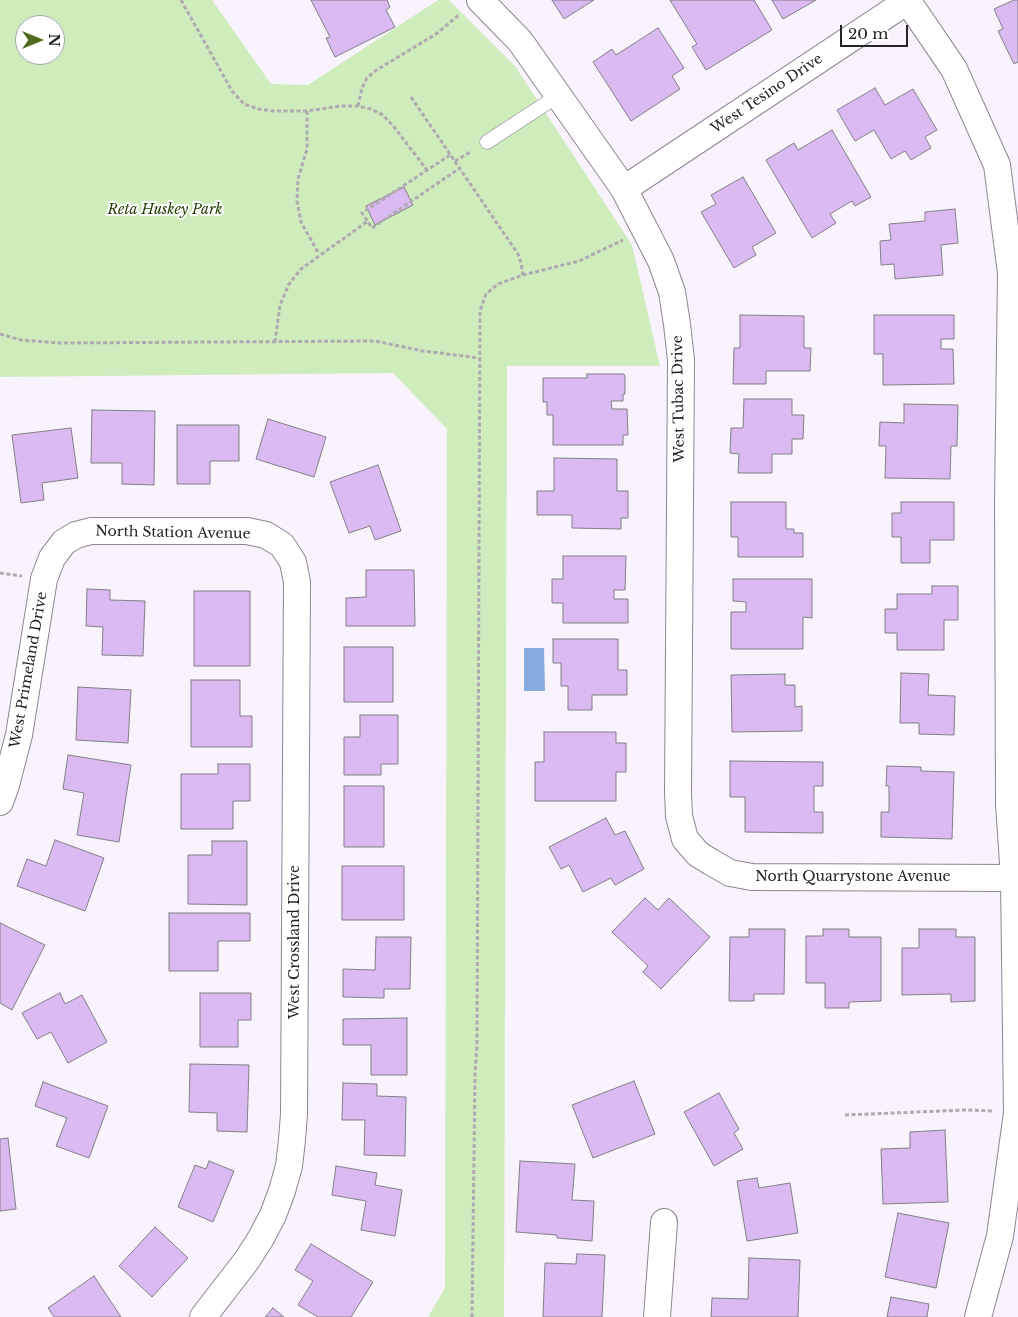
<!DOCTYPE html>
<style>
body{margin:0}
#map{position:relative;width:1018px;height:1317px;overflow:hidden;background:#f8f3fc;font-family:"Libre Baskerville",serif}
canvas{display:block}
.north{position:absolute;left:15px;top:15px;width:50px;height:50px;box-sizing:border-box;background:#fff;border:1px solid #a8a7a8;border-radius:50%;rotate:90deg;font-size:14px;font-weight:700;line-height:20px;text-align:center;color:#252326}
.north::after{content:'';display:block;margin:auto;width:18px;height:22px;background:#516c1e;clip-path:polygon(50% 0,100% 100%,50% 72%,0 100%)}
.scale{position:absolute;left:840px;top:25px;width:68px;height:22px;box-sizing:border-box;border:2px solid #252326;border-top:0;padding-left:6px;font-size:15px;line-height:18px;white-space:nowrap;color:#252326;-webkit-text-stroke:4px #fff;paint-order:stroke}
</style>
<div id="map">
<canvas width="1018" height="1317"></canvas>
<div class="north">N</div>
<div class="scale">20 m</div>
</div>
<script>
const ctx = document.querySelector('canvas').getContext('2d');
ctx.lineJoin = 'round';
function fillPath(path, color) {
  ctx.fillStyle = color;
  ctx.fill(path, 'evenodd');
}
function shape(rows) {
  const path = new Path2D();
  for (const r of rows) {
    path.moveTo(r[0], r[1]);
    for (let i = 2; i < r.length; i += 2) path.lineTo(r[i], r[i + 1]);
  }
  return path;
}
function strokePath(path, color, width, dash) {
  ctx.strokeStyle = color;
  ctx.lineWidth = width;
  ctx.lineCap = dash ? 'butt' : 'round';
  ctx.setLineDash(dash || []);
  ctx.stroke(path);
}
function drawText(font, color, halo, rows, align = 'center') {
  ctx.font = font + ' "Libre Baskerville",serif';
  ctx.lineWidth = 4;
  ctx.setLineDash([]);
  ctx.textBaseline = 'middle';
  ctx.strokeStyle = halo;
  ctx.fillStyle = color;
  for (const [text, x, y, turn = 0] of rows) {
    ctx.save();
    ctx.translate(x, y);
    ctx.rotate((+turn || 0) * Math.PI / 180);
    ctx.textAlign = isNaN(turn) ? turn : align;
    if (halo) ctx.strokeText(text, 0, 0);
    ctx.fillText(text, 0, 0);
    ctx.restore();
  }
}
const green = shape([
 [0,0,212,0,271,84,308,85,438,0,449,0,515,66,632,245,660,366,507,366,504,1317,428,1317,445,1288,447,429,393,373,0,377],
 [25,25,55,25,55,55,25,55]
]);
const water = shape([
 [524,648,544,648,545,691,524,691]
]);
const building = shape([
 [311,0,387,0,390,7,386,10,395,27,335,57,326,38,330,37,311,0],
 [552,0,594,0,564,19,552,0],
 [670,0,754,0,772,30,706,70,692,47,697,44,670,0],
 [772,0,816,0,783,19,772,0],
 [1014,0,1018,0,1018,62,1014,64,998,31,1003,29,994,9,1014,0],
 [658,28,684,68,672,76,680,89,631,121,593,62,612,49,616,55,658,28],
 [875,88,885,105,913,89,937,130,925,137,931,148,911,160,905,151,891,159,874,130,855,141,837,110,875,88],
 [832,130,871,197,855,206,852,201,830,214,836,223,812,238,766,160,794,143,798,150,832,130],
 [743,177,776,233,752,247,756,255,734,268,701,212,716,204,711,195,743,177],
 [404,187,413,205,375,225,366,206,404,187],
 [955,209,958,243,941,245,943,275,895,279,894,264,881,265,880,241,891,240,889,224,925,221,925,212,955,209],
 [740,315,804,316,804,348,811,348,810,371,766,371,766,384,733,384,734,348,740,348,740,315],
 [874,315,954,315,954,339,941,339,941,349,953,349,954,384,883,385,883,354,874,354,874,315],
 [587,374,624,374,625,376,625,394,623,394,623,401,611,401,612,409,627,409,628,435,623,435,623,445,553,445,553,415,547,415,547,402,543,402,543,378,587,378,587,374],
 [744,399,792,399,792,415,804,415,803,439,792,439,792,454,772,454,772,473,738,473,739,454,730,453,731,428,743,428,744,399],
 [904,404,958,405,957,446,951,446,950,479,885,478,886,446,879,446,880,422,904,423,904,404],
 [92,410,155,411,154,485,122,484,122,463,91,463,92,410],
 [268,419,326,437,314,477,256,459,268,419],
 [177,425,239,425,239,461,210,461,210,484,177,484,177,425],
 [71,428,78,478,42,483,44,500,21,503,12,435,71,428],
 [554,458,617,459,617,491,628,491,628,518,621,518,621,529,572,528,572,515,537,515,537,491,554,491,554,458],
 [378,465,401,531,375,540,370,526,349,533,330,482,378,465],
 [731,502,786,502,786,529,794,529,794,533,803,533,803,557,738,557,738,537,731,537,731,502],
 [901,502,954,502,954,540,930,540,930,563,901,563,901,537,892,537,892,513,901,513,901,502],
 [563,556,626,556,625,590,614,590,614,599,628,599,628,623,563,623,563,603,552,603,552,579,563,579,563,556],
 [366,570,414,570,415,626,346,626,346,598,366,597,366,570],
 [733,579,812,579,812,618,803,617,803,649,731,649,731,612,746,612,746,602,733,601,733,579],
 [932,586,958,586,958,620,944,620,944,650,897,650,897,633,885,633,885,609,897,609,897,594,932,594,932,586],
 [87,589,110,590,110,600,145,601,143,656,102,655,103,627,86,626,87,589],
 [194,591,250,591,250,666,194,666,194,591],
 [553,639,618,639,618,670,627,670,627,695,592,695,592,710,568,710,568,686,561,686,561,663,553,663,553,639],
 [344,647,393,647,393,702,344,702,344,647],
 [901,673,929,674,928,695,955,696,954,735,919,734,919,723,900,723,901,673],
 [785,674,785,685,795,685,795,707,802,706,802,731,732,732,731,675,785,674],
 [191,680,240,680,240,716,252,716,252,747,191,747,191,680],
 [78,687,131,690,128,743,76,740,78,687],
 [360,715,398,715,398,764,381,764,381,775,344,775,344,737,360,737,360,715],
 [544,732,616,732,616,743,626,743,626,772,616,772,616,801,535,801,535,762,544,762,544,732],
 [68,755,131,765,119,842,77,835,84,793,63,789,68,755],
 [730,761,823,762,823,786,814,786,814,812,823,812,823,833,745,832,745,797,730,797,730,761],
 [218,764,250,764,250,801,233,801,233,829,181,829,181,774,218,774,218,764],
 [887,766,921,767,921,771,954,772,952,839,881,837,881,812,889,812,889,786,886,786,887,766],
 [344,786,384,786,384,847,344,847,344,786],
 [606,818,615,835,625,831,644,869,615,885,611,878,583,892,569,865,561,869,549,847,606,818],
 [55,840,104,858,85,911,17,886,27,859,46,866,55,840],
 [212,841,247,841,247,905,188,904,188,855,212,855,212,841],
 [342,866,404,866,404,920,342,920,342,866],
 [645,898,658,910,669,898,710,937,661,989,643,972,648,966,612,932,645,898],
 [169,913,250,913,250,941,218,941,218,971,169,971,169,913],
 [0,923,45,945,12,1010,0,1003,0,923],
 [749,929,785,929,784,994,754,994,754,1001,729,1001,730,937,749,937,749,929],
 [823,929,849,929,849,937,881,937,881,1001,849,1002,849,1008,825,1008,825,983,806,983,806,936,823,936,823,929],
 [919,929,956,929,956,937,975,937,975,1001,951,1002,951,994,902,995,902,948,919,948,919,929],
 [376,937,411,937,410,989,384,989,384,998,343,997,343,969,375,970,376,937],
 [60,993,65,1004,82,995,107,1042,68,1063,51,1032,37,1039,22,1013,60,993],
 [200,993,251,993,251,1020,238,1020,238,1047,200,1047,200,993],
 [407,1018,407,1075,371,1075,371,1045,343,1045,343,1019,407,1018],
 [190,1064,249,1065,247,1132,217,1131,217,1113,189,1112,190,1064],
 [634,1081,655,1134,593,1158,572,1105,634,1081],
 [43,1082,108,1106,89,1158,56,1146,67,1118,35,1106,43,1082],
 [343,1083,377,1084,377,1096,406,1097,405,1156,364,1155,365,1120,342,1120,343,1083],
 [719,1093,739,1129,734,1133,743,1149,714,1166,684,1112,719,1093],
 [945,1130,948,1202,883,1204,881,1149,910,1148,910,1132,945,1130],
 [8,1138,16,1209,0,1211,0,1139,8,1138],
 [209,1161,234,1171,213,1222,178,1207,195,1165,206,1169,209,1161],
 [520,1161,575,1164,572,1200,594,1201,592,1241,557,1238,557,1235,516,1232,520,1161],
 [336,1166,377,1173,375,1185,402,1190,395,1236,361,1230,366,1201,332,1195,336,1166],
 [757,1178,759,1188,790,1183,798,1233,747,1241,737,1181,757,1178],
 [898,1213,949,1223,936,1288,885,1277,898,1213],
 [155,1227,188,1258,152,1297,119,1266,155,1227],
 [311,1244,373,1282,351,1317,318,1317,298,1305,313,1281,295,1270,311,1244],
 [577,1254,605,1255,602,1317,543,1317,545,1263,576,1264,577,1254],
 [749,1258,800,1260,798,1317,711,1317,712,1298,748,1299,749,1258],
 [94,1276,121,1317,54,1317,48,1308,94,1276],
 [891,1297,929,1304,927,1317,887,1317,891,1297],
 [273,1308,284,1317,265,1317,273,1308]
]);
const path = shape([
 [181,0,232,91,244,104,258,109,273,111,307,111,341,106,358,106,371,109,383,115,394,127,427,170],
 [411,97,518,254,521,263,523,275],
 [358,106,362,88,367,78,375,71,436,34,460,14],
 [307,111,307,149,298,179,297,201,301,222,319,254],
 [450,155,362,213,372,228,460,168],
 [455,161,472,151],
 [0,334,21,340,59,343,375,341,423,351,479,358],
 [275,342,280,305,289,284,301,269,368,221],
 [0,573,22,576],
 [845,1115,965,1110,994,1111],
 [472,1317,475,1075,477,1044,480,311,486,294,498,284,523,275,579,261,623,240]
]);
const lane = shape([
 [487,142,559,95]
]);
const street = shape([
 [480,0,520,41,624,189,661,261,672,292,677,324,681,360,678,793,679,816,685,839,698,854,711,862,730,873,752,877,1014,878],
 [907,0,954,69,997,165,1011,273,1008,502,1009,804,1014,878,1017,1113,1000,1236,978,1317],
 [624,189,909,0],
 [0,802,6,785,19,735,44,579,52,558,64,542,76,535,91,531,247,531,266,535,282,545,293,562,297,582,294,1114,292,1140,289,1166,282,1191,273,1215,261,1238,247,1260,203,1317],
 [657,1317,664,1222]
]);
const streetNames = [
 ["West Tesino Drive",767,94,-34],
 ["West Tubac Drive",679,399,-91],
 ["North Station Avenue",173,533,1],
 ["West Primeland Drive",29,670,-80],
 ["North Quarrystone Avenue",853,877],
 ["West Crossland Drive",295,942,-90]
];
const parkNames = [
 ["Reta Huskey Park",165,210]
];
fillPath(green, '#cfecbd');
fillPath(water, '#85aade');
fillPath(building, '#dbb9f1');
strokePath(building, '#837f87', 1);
strokePath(lane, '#8c8790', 15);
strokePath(street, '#8c8790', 28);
strokePath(path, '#adaab0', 3, [4, 2.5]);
strokePath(lane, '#fff', 14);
strokePath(street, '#fff', 26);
drawText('14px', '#252326', '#fff', streetNames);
drawText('italic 14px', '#1f3e00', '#fff', parkNames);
</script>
